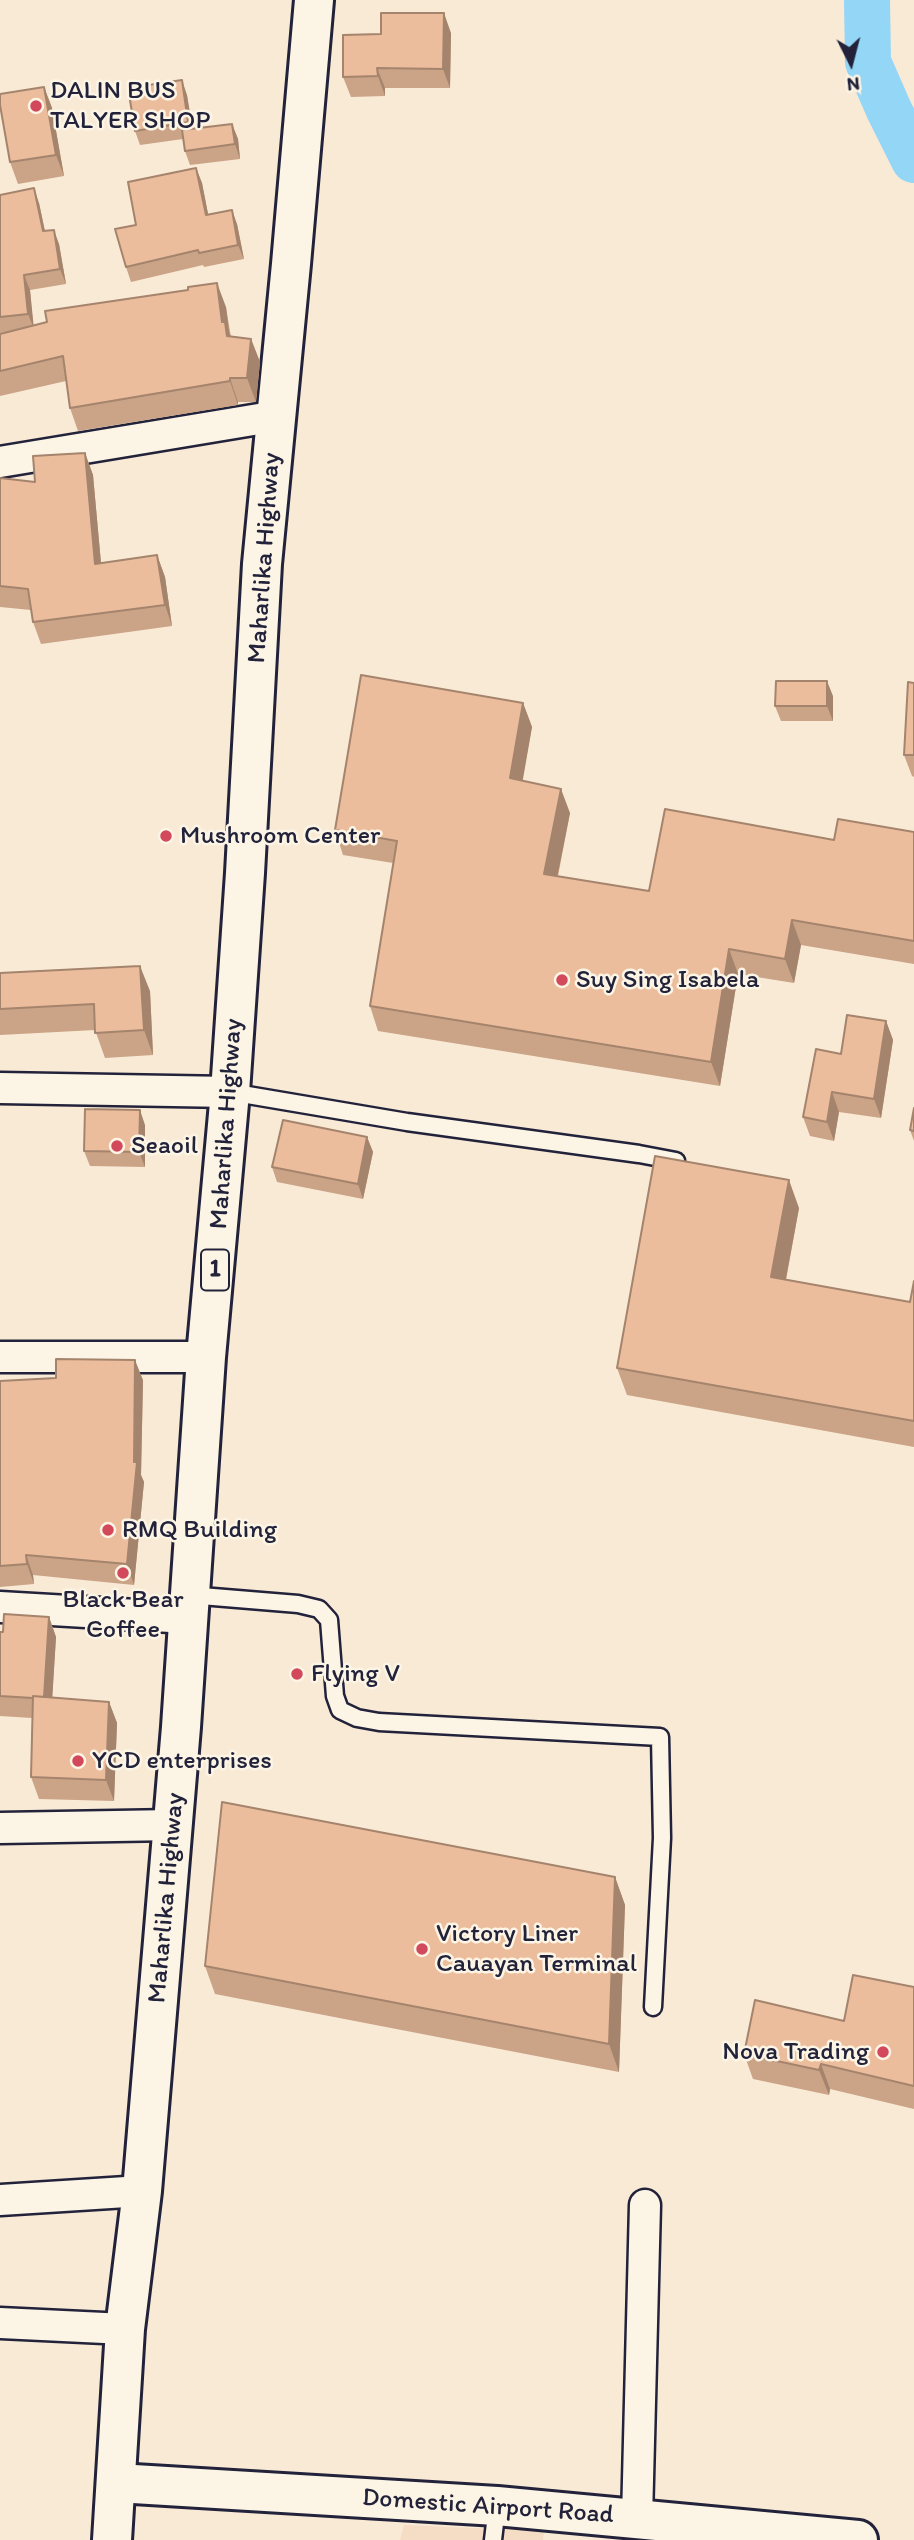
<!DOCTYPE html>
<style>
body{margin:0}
#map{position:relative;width:914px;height:2540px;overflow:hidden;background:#f9ead6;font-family:Itim,sans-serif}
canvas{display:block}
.north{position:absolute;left:816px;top:28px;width:70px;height:70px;-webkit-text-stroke:5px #fcf5e5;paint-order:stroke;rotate:174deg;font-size:19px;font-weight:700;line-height:28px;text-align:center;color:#22223b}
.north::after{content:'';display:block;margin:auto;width:24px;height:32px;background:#22223b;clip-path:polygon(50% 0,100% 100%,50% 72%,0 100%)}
</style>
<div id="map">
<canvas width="914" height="2540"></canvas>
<div class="north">N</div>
</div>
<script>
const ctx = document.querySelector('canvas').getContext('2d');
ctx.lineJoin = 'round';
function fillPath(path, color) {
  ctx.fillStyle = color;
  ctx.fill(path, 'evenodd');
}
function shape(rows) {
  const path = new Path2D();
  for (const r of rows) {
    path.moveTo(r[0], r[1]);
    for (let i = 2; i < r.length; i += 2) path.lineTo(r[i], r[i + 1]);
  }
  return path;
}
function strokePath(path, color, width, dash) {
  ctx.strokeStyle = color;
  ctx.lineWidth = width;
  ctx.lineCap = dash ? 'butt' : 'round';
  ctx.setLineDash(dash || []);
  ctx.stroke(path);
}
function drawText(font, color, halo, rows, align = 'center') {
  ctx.font = font + ' Itim,sans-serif';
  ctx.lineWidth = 5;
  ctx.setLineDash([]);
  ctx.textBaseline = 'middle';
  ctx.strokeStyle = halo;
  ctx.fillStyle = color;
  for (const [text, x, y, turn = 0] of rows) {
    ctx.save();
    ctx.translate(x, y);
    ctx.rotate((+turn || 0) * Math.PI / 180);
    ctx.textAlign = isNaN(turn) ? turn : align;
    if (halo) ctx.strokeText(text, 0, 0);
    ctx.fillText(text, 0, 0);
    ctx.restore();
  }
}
const built = shape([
 [404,2525,544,2531,543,2540,400,2540]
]);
const river = shape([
 [867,0,868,62,889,110,914,160]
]);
const lane = shape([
 [230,1092,407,1122,639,1154,676,1161],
 [189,1595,298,1604,319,1609,329,1620,335,1696,340,1710,357,1718,379,1722,660,1737,662,1838,653,2007],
 [493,2540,497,2506]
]);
const street = shape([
 [0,462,277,416],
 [0,1088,230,1092],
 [0,1357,206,1357],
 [0,1607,188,1618],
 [0,1828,173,1825],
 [0,2200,142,2191],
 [0,2323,125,2329],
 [637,2519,645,2205]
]);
const secondary = shape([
 [117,2483,497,2506,858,2540]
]);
const highway = shape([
 [112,2540,125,2329,142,2191,181,1727,206,1357,230,1092,245,873,262,564,291,264,314,0]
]);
const wall = shape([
 [451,33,450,88,385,88,385,96,351,97,343,77,381,34],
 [44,87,52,108,64,176,18,184,10,162],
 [187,95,192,129,232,124,238,139,240,159,190,165,185,151,183,139,140,145,135,131],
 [196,168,202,183,208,214,237,224,244,259,204,267,203,265,131,282,126,267,136,225],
 [0,195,39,203,45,231,59,244,66,284,30,290,33,325,226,307,231,337,251,339,260,362,256,402,238,402,238,405,78,431,70,408,66,381,0,396,0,334,9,332,0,333],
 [85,453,93,475,101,563,157,555,165,577,172,626,41,644,33,622,31,610,0,607,0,478,35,482],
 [914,683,914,777,912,776,904,755],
 [833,696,833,721,781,721,775,706],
 [523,703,532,727,522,781,570,813,558,876,649,891,834,840,914,832,914,964,801,945,794,983,738,974,720,1086,378,1031,370,1006,393,863,343,855,335,830],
 [0,973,150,991,153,1055,105,1058,95,1030,0,1035],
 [886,1021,893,1040,881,1118,839,1112,834,1141,810,1136,803,1117,841,1054],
 [914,1108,914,1141,910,1130],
 [145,1125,145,1167,90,1166,84,1151],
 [367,1137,373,1152,363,1199,277,1182,272,1167],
 [799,1208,786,1280,910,1302,914,1281,914,1447,627,1395,617,1368],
 [143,1380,141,1475,144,1482,134,1585,33,1575,34,1584,0,1587,0,1381],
 [49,1617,56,1637,52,1698,109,1702,117,1723,114,1801,39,1799,31,1777,32,1718,0,1716,0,1632,3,1632],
 [615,1877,625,1905,619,2072,215,1994,205,1966],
 [914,1987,914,2109,830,2089,829,2095,753,2079,744,2054,844,2021]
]);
const shadedWall = shape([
 [444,13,451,33,450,88,443,69],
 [377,68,385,88,385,96,378,76],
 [182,80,187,95,194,137,188,122],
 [44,87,52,108,64,176,56,155],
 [232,124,238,139,240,159,235,144],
 [196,168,202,183,211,229,206,215],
 [34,188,39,203,48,246,43,231],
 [232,210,237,224,244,259,238,245],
 [54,230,59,244,66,284,60,269],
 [24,275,30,290,34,329,28,314],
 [217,283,226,307,229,332,234,345,236,360,222,322],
 [251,339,260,362,256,402,247,378],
 [230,378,238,402,238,405,230,381],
 [85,453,93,475,103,585,95,564],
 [157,555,165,577,172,626,165,605],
 [827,681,833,696,833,721,827,706],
 [523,703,532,727,519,802,510,778],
 [561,789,570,813,553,898,544,874],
 [792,920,801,945,794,983,785,959],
 [729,949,738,974,720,1086,711,1062],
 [140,966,150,991,153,1055,144,1030],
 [886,1021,893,1040,881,1118,874,1099],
 [832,1092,839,1112,834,1141,827,1122],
 [140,1110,145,1125,145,1167,139,1152],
 [367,1137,373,1152,363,1199,358,1184],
 [789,1180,799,1208,781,1305,771,1277],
 [135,1360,143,1380,141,1475,144,1482,134,1585,127,1564,134,1462],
 [26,1555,33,1575,34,1584,27,1564],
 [49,1617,56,1637,51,1719,44,1698],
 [109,1702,117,1723,114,1801,106,1780],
 [615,1877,625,1905,619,2072,609,2044],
 [821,2064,830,2089,829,2095,819,2070]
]);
const building = shape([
 [381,13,444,13,443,69,377,68,378,76,343,77,343,35,381,34,381,13],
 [182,80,188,122,135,131,128,88,182,80],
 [44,87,56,155,10,162,0,105,0,94,44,87],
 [232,124,235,144,185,151,182,130,232,124],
 [196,168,206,215,232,210,238,245,199,253,198,250,126,267,115,229,136,225,128,182,196,168],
 [34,188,43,231,54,230,60,269,24,275,28,314,0,317,0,195,34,188],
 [217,283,222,322,225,322,227,336,251,339,247,378,230,378,230,381,70,408,63,356,0,371,0,334,47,322,45,311,188,290,188,287,217,283],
 [85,453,95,564,157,555,165,605,33,622,28,589,0,586,0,478,35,482,33,456,85,453],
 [361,675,523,703,510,778,561,789,544,874,649,891,665,809,834,840,838,819,914,832,914,941,792,920,785,959,729,949,711,1062,370,1006,397,841,335,830,361,675],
 [776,681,827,681,827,706,775,706,776,681],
 [908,682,914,683,914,755,904,755,908,682],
 [140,966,144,1030,95,1033,94,1004,0,1009,0,973,140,966],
 [847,1015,886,1021,874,1099,832,1092,827,1122,803,1117,816,1049,841,1054,847,1015],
 [914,1108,914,1131,910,1130,914,1108],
 [85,1109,140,1110,139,1152,84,1151,85,1109],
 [283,1120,367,1137,358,1184,272,1167,283,1120],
 [655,1156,789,1180,771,1277,910,1302,914,1281,914,1421,617,1368,655,1156],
 [56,1359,135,1360,134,1462,137,1462,127,1564,26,1555,27,1564,0,1566,0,1381,56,1378,56,1359],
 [4,1614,49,1617,44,1697,33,1696,33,1698,0,1696,0,1632,3,1632,4,1614],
 [33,1696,109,1702,106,1780,31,1777,33,1696],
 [222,1802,615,1877,609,2044,205,1966,222,1802],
 [853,1975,914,1987,914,2086,821,2064,819,2070,744,2054,755,2000,844,2021,853,1975]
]);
const markers = [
 [36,106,7,"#d1495b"],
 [166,836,7,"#d1495b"],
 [562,980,7,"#d1495b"],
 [117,1146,7,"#d1495b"],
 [108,1530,7,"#d1495b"],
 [123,1573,7,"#d1495b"],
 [297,1674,7,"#d1495b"],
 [78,1761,7,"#d1495b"],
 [422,1949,7,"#d1495b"],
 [883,2052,7,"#d1495b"]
];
const shields = [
 [215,1270,28]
];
const shieldNames = [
 ["1",215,1270]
];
const poiNames = [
 ["DALIN BUS",50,91],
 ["TALYER SHOP",50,121],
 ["Mushroom Center",180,836],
 ["Suy Sing Isabela",576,980],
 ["Seaoil",131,1146],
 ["RMQ Building",122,1530],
 ["Black Bear",123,1600,"center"],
 ["Coffee",123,1630,"center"],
 ["Flying V",311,1674],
 ["YCD enterprises",92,1761],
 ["Victory Liner",436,1934],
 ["Cauayan Terminal",436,1964],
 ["Nova Trading",869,2052,"right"]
];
const streetNames = [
 ["Maharlika Highway",265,558,-86],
 ["Maharlika Highway",227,1124,-86],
 ["Maharlika Highway",167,1898,-85],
 ["Domestic Airport Road",488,2507,4]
];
fillPath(built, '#f5dcc5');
strokePath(river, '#94d6f6', 46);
strokePath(lane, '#22223b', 21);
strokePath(street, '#22223b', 35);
strokePath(secondary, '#22223b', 44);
strokePath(highway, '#22223b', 44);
strokePath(lane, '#fcf5e5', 16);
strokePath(street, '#fcf5e5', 30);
strokePath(secondary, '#fcf5e5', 38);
strokePath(highway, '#fcf5e5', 38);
fillPath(wall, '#cba386');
fillPath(shadedWall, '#a5846d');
fillPath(building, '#ecbd9c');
strokePath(building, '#a5846d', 2);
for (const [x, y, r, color] of markers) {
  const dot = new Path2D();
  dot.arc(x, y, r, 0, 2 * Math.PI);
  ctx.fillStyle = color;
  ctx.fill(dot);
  strokePath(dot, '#fcf5e5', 2.5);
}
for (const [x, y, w] of shields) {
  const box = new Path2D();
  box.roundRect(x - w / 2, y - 20.5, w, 41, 5);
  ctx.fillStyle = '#fcf5e5';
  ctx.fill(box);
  strokePath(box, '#22223b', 2);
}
drawText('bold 24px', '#22223b', null, shieldNames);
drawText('26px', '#22223b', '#fcf5e5', poiNames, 'left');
drawText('26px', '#22223b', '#fcf5e5', streetNames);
</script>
